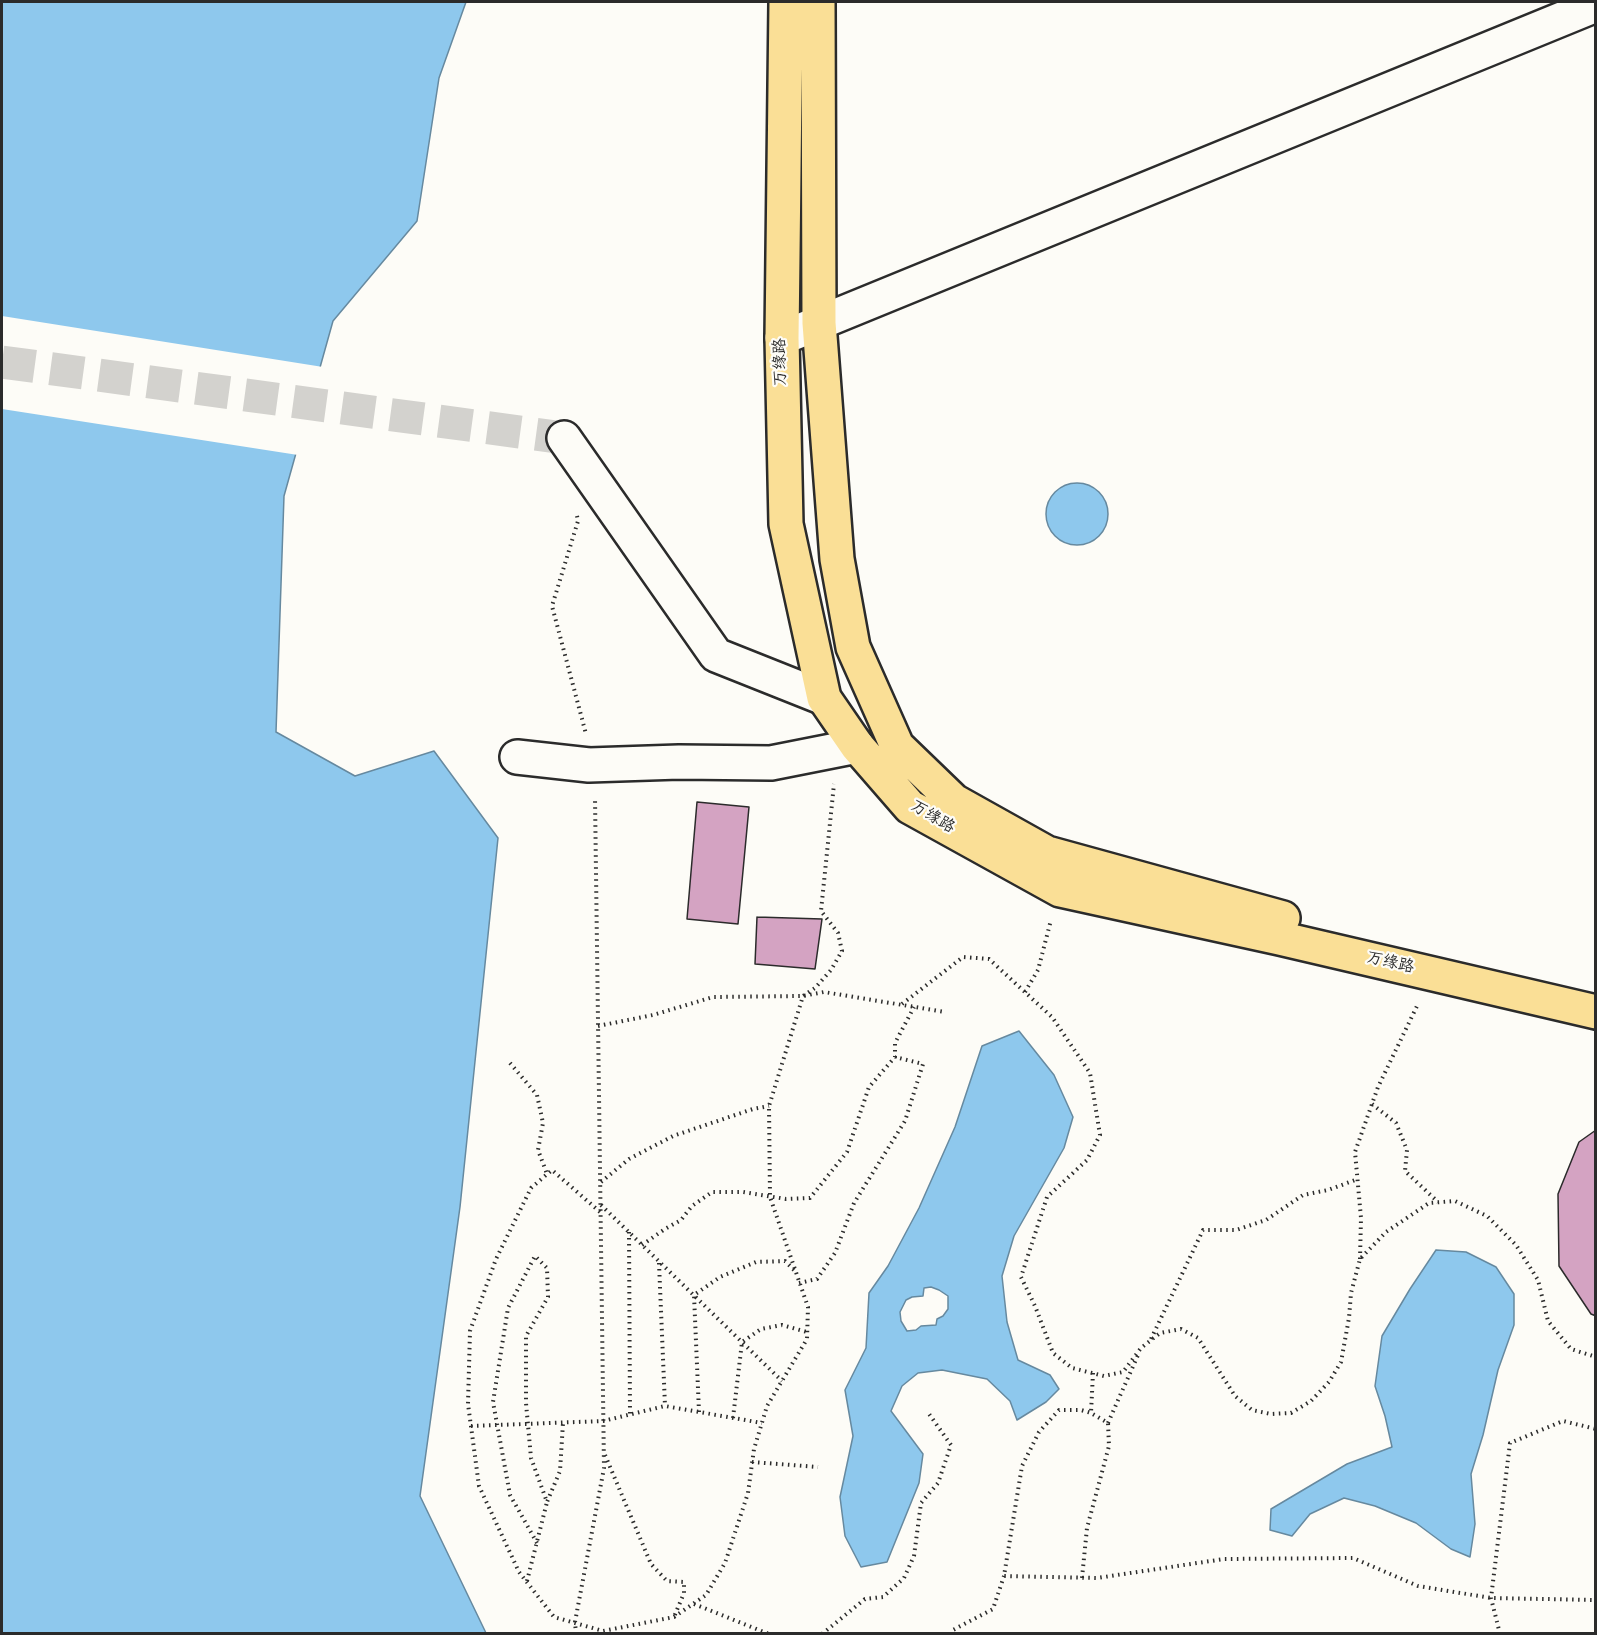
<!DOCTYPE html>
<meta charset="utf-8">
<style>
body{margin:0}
#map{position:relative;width:1597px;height:1635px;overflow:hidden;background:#fdfcf7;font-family:Kalam,sans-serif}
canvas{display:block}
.frame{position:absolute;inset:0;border:3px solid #2b2b2b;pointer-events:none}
</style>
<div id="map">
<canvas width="1597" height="1635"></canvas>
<div class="frame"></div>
</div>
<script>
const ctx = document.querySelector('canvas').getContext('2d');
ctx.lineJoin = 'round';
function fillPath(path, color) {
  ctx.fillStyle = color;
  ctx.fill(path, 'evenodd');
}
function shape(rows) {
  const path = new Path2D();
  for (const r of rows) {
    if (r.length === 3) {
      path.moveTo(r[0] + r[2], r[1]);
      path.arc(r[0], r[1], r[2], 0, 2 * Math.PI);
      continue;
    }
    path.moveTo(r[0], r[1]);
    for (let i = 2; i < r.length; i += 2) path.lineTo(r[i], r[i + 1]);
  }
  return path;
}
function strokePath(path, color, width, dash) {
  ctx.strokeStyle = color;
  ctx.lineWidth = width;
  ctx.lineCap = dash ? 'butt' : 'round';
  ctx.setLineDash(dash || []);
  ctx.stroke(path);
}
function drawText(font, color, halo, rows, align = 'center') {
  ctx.font = font + ' Kalam,"LXGW WenKai TC",sans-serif';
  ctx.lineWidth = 4.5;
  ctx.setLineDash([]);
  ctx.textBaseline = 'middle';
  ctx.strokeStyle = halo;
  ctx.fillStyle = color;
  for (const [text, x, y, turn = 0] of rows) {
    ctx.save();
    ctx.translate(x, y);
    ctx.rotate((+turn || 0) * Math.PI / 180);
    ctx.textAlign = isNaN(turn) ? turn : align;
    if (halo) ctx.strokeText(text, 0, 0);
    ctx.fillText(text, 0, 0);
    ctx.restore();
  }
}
const water = shape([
 [2,2,466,2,439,78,417,221,333,321,284,496,276,732,355,776,434,751,498,838,460,1207,420,1496,486,1633,2,1634,2,2],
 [1077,514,31],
 [1019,1031,1054,1075,1073,1117,1064,1148,1014,1236,1002,1276,1007,1322,1018,1360,1050,1375,1059,1389,1046,1402,1017,1420,1010,1401,987,1379,942,1370,918,1373,902,1386,891,1411,923,1454,919,1483,887,1562,861,1567,845,1536,840,1497,853,1436,845,1390,866,1348,869,1293,888,1266,919,1208,955,1127,982,1046,1019,1031],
 [931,1287,939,1290,948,1296,948,1309,943,1316,937,1319,936,1325,921,1326,916,1330,907,1331,901,1321,900,1312,906,1300,912,1297,923,1296,924,1288,931,1287],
 [1436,1250,1466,1252,1496,1267,1514,1294,1514,1325,1498,1370,1483,1435,1471,1474,1475,1524,1470,1557,1451,1549,1416,1523,1375,1506,1344,1498,1310,1514,1292,1536,1270,1530,1271,1509,1347,1464,1392,1447,1385,1416,1375,1386,1382,1336,1410,1289,1436,1250]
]);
const pier = shape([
 [2,316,323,367,298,455,2,409]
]);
const building = shape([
 [697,802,749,807,738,924,687,919,697,802],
 [757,917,822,919,815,969,755,964,757,917],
 [1596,1130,1596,1316,1591,1314,1559,1266,1558,1194,1579,1142,1596,1130]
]);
const minorTunnel = shape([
 [2,362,564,438]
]);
const path = shape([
 [577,516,578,521,552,606,586,734],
 [1025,992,1038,970,1051,920],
 [902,1004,963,957,989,959,1052,1017,1090,1073,1100,1135,1087,1160,1047,1197,1021,1277,1035,1306,1053,1353,1072,1368,1104,1376,1123,1372,1141,1348,1160,1333,1181,1329,1198,1338,1235,1396,1252,1410,1271,1414,1291,1413,1311,1401,1329,1382,1341,1362,1349,1318,1351,1293,1360,1259,1386,1232,1429,1203,1455,1201,1487,1216,1516,1245,1538,1280,1548,1321,1571,1349,1596,1357],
 [598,1026,653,1015,713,997,803,996,824,992,945,1012],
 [510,1063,537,1095,543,1123,538,1150,547,1174],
 [1372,1104,1396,1123,1407,1150,1405,1171,1438,1202],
 [601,1182,629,1159,673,1136,753,1109,769,1106],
 [601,1205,782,1381],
 [600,1212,552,1170,531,1188,496,1259,470,1331,468,1404,479,1486,519,1572,554,1617,603,1631,674,1617,706,1595,725,1563,748,1493,754,1449,767,1406,807,1339,808,1307,770,1197,769,1106,803,996,815,988,831,970,842,951,838,933,821,911,834,784],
 [629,1232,630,1415],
 [642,1245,665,1229,681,1220,692,1206,712,1192,743,1192,786,1199,810,1198,847,1152,869,1087,895,1057,895,1043,914,1007],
 [1360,1259,1361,1218,1355,1152,1378,1087,1418,1004],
 [659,1263,665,1406],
 [799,1283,817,1279,835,1253,854,1203,905,1121,923,1064,895,1057],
 [1151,1339,1203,1230,1236,1230,1266,1220,1303,1195,1328,1190,1358,1179],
 [1093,1373,1091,1413,1081,1410,1059,1410,1039,1432,1022,1466,1004,1576,1097,1578,1224,1559,1353,1558,1418,1586,1491,1598,1596,1600],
 [699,1412,694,1295,720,1277,756,1262,785,1261,795,1271],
 [733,1418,742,1342,761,1329,782,1325,807,1332],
 [1108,1423,1138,1355],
 [471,1426,603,1421,665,1406,762,1423],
 [605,1455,651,1564,667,1581,684,1582,684,1593,674,1617],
 [752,1462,818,1467],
 [537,1543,510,1495,493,1402,508,1308,535,1256,547,1268,548,1297,526,1336,526,1403,531,1458,547,1502,560,1471,563,1423],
 [1082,1578,1087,1528,1109,1446,1108,1423,1091,1413],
 [527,1581,547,1502],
 [694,1604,769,1634],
 [576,1634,575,1622,604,1468,595,798],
 [822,1634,865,1599,883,1597,904,1578,914,1556,921,1503,938,1483,951,1445,927,1411],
 [951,1634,951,1631,993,1609,1004,1576],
 [1500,1634,1491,1598,1510,1443,1563,1421,1596,1429]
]);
const minor = shape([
 [782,338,1596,5],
 [564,438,716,655,824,698],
 [517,757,589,765,679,762,771,763,857,746]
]);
const major = shape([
 [786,2,782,338,786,524,824,698,857,746,910,807,1060,890,1279,938,1596,1012],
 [818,2,819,323,837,559,853,647,897,746,954,801,1047,853,1283,918]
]);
const streetNames = [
 ["万缘路",782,362,-91],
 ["万缘路",932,818,31],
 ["万缘路",1390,964,13]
];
fillPath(water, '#8ec8ed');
strokePath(water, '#66899f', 1.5);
fillPath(pier, '#fdfcf7');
fillPath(building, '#d4a3c2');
strokePath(building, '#2b2b2b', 1.5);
strokePath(minorTunnel, '#d3d2ce', 33, [33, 16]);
strokePath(minor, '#2b2b2b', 38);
strokePath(major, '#2b2b2b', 38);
strokePath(path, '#2b2b2b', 4, [1.5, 4.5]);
strokePath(minor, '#fdfcf7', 33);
strokePath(major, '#fadf96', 33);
drawText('16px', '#2b2b2b', '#fdfcf7', streetNames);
</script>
